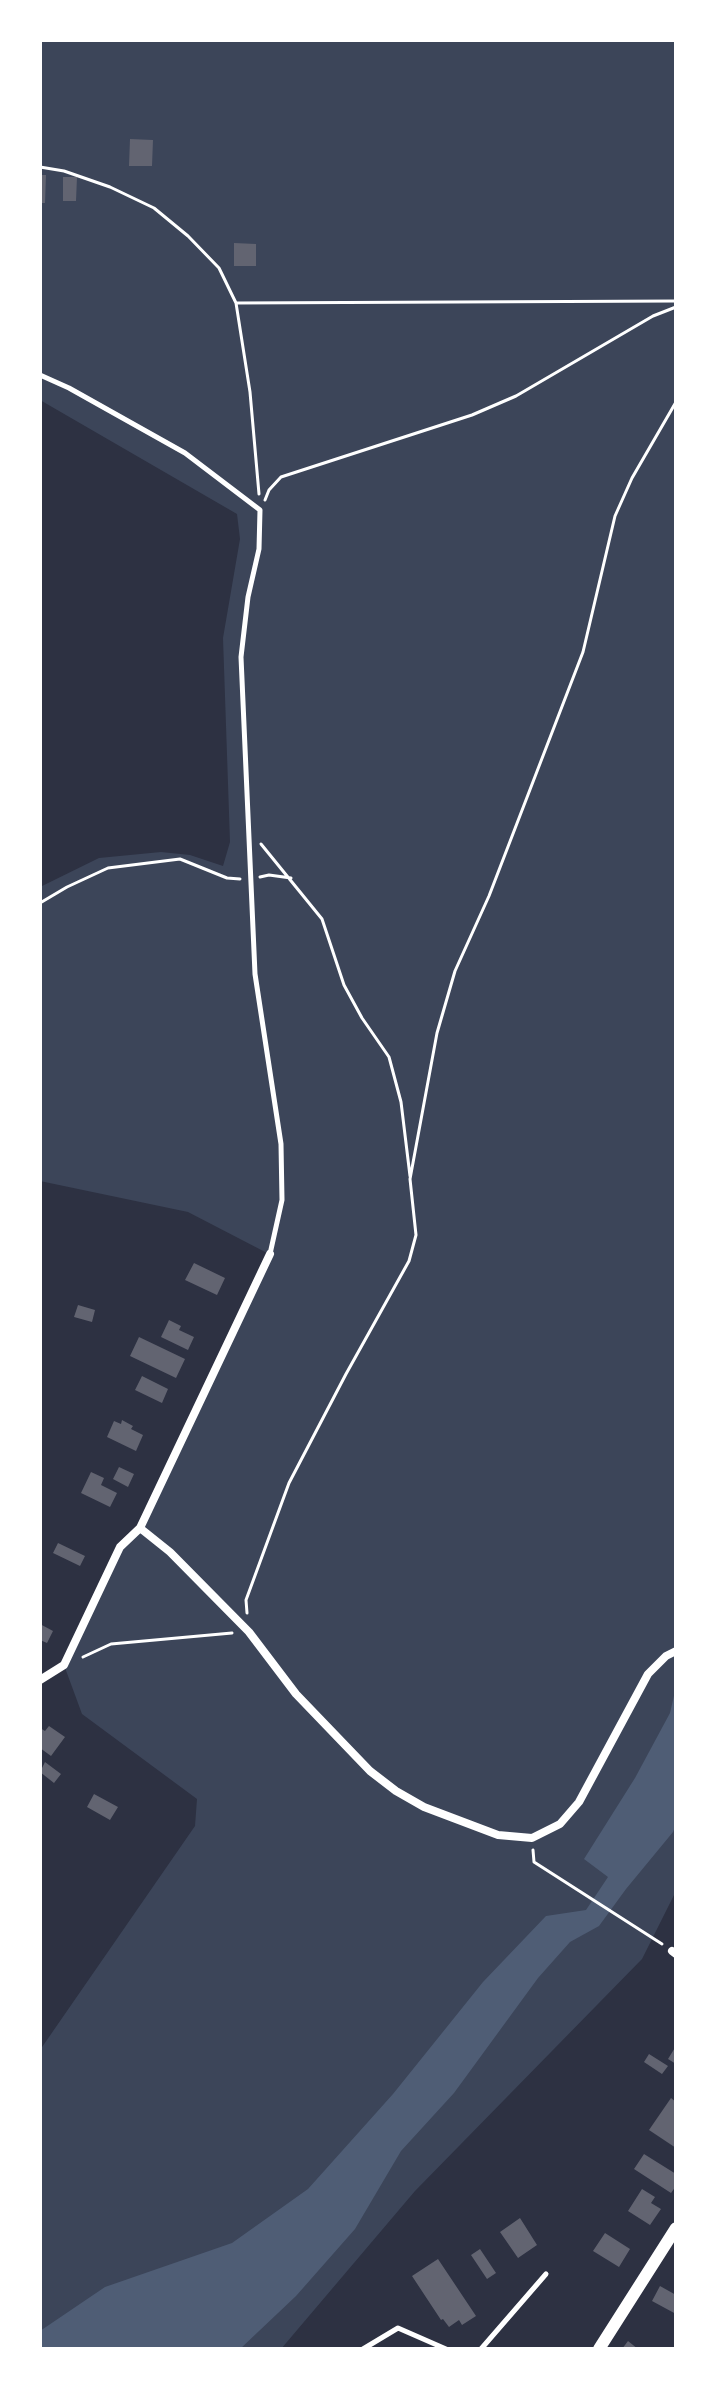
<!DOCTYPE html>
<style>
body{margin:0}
#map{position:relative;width:716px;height:2389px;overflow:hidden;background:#2d3142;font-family:"PT Sans",sans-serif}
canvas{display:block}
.frame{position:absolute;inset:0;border:42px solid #fff;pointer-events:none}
</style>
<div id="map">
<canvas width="716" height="2389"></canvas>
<div class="frame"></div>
</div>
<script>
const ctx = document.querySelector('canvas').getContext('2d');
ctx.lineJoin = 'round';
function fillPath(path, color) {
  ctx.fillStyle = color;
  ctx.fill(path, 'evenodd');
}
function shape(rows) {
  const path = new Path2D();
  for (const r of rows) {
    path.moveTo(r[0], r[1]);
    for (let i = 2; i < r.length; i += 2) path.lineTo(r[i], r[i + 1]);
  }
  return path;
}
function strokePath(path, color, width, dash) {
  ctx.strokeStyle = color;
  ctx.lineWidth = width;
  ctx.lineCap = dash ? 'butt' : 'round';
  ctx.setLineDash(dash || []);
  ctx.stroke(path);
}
const green = shape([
 [40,40,676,40,676,1891,642,1959,415,2191,281,2349,40,2349,40,2050,195,1826,197,1799,82,1714,64,1665,120,1547,140,1528,269,1254,188,1212,40,1181,40,887,99,858,161,852,190,855,223,866,230,842,223,638,240,539,237,514,40,400]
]);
const water = shape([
 [676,1687,676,1825,673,1832,626,1889,599,1926,570,1942,538,1978,454,2093,401,2151,355,2229,296,2296,240,2349,40,2349,40,2331,105,2287,232,2243,308,2189,393,2094,483,1982,546,1916,586,1910,608,1877,584,1859,635,1778,670,1713]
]);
const building = shape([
 [130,139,153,140,152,166,129,166],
 [40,175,46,175,45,203,40,203],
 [63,177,77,177,76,201,63,201],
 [234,243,256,244,256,266,234,266],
 [194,1263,225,1278,217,1295,185,1280],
 [78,1305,95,1310,92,1322,74,1317],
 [169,1320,181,1326,179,1330,194,1337,188,1350,161,1337],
 [139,1337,185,1359,176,1378,130,1356],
 [142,1376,168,1389,162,1403,135,1390],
 [122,1420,133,1426,131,1429,143,1435,136,1451,107,1437,114,1421,121,1424],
 [119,1467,134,1474,128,1487,113,1479],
 [91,1472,104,1478,101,1485,117,1493,110,1507,81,1493],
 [58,1543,85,1556,80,1566,53,1553],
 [40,1624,53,1631,47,1643,40,1640],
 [49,1726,65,1737,51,1756,40,1748,40,1728,45,1731],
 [45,1762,61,1774,54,1783,40,1772],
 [94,1794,118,1807,110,1820,87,1807],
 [676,2046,676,2064,668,2059],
 [649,2054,668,2066,662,2074,644,2062],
 [671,2098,676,2102,676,2148,649,2130],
 [644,2154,676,2174,676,2186,671,2193,634,2169],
 [642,2189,655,2197,651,2203,661,2209,650,2225,628,2211],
 [520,2218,537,2245,518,2258,500,2232],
 [605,2233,630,2249,619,2267,593,2251],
 [480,2249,496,2273,487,2279,471,2255],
 [438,2259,476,2316,462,2325,459,2320,449,2327,443,2319,441,2320,412,2276],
 [660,2286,676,2295,676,2314,652,2301],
 [628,2341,638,2349,622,2349]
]);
const path = shape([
 [40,167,64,171,110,187,154,208,188,236,219,268,236,303,250,392,259,494],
 [236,303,676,301],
 [265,500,269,490,281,477,472,415,516,396,653,316,676,307],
 [261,844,322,919,344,985,362,1018,389,1057,401,1102,410,1176],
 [260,877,269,875,291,878],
 [40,903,67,887,108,868,180,859,227,878,240,879],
 [247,1613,246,1600,289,1483,346,1374,409,1261,416,1235,410,1179,437,1033,455,971,489,896,583,652,615,516,632,478,676,402],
 [83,1657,111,1644,232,1633],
 [533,1850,534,1862,662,1944]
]);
const service = shape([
 [40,375,69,388,185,453,260,510,259,549,248,597,241,657,255,974,281,1144,282,1200,270,1254],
 [363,2349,398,2328,446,2349],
 [481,2349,546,2274]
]);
const minor = shape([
 [140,1528,170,1552,249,1632,296,1694,370,1771,396,1791,424,1807,498,1835,532,1838,560,1824,579,1802,648,1674,666,1656,676,1651],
 [40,1680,64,1665,120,1547,140,1528,270,1254],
 [672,1951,676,1954]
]);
const tertiary = shape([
 [599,2349,676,2228]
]);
fillPath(green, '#3c4559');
fillPath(water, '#4f5d75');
fillPath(building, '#626471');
strokePath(path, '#fff', 3);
strokePath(service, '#fff', 5);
strokePath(minor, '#fff', 8);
strokePath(tertiary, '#fff', 12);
</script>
